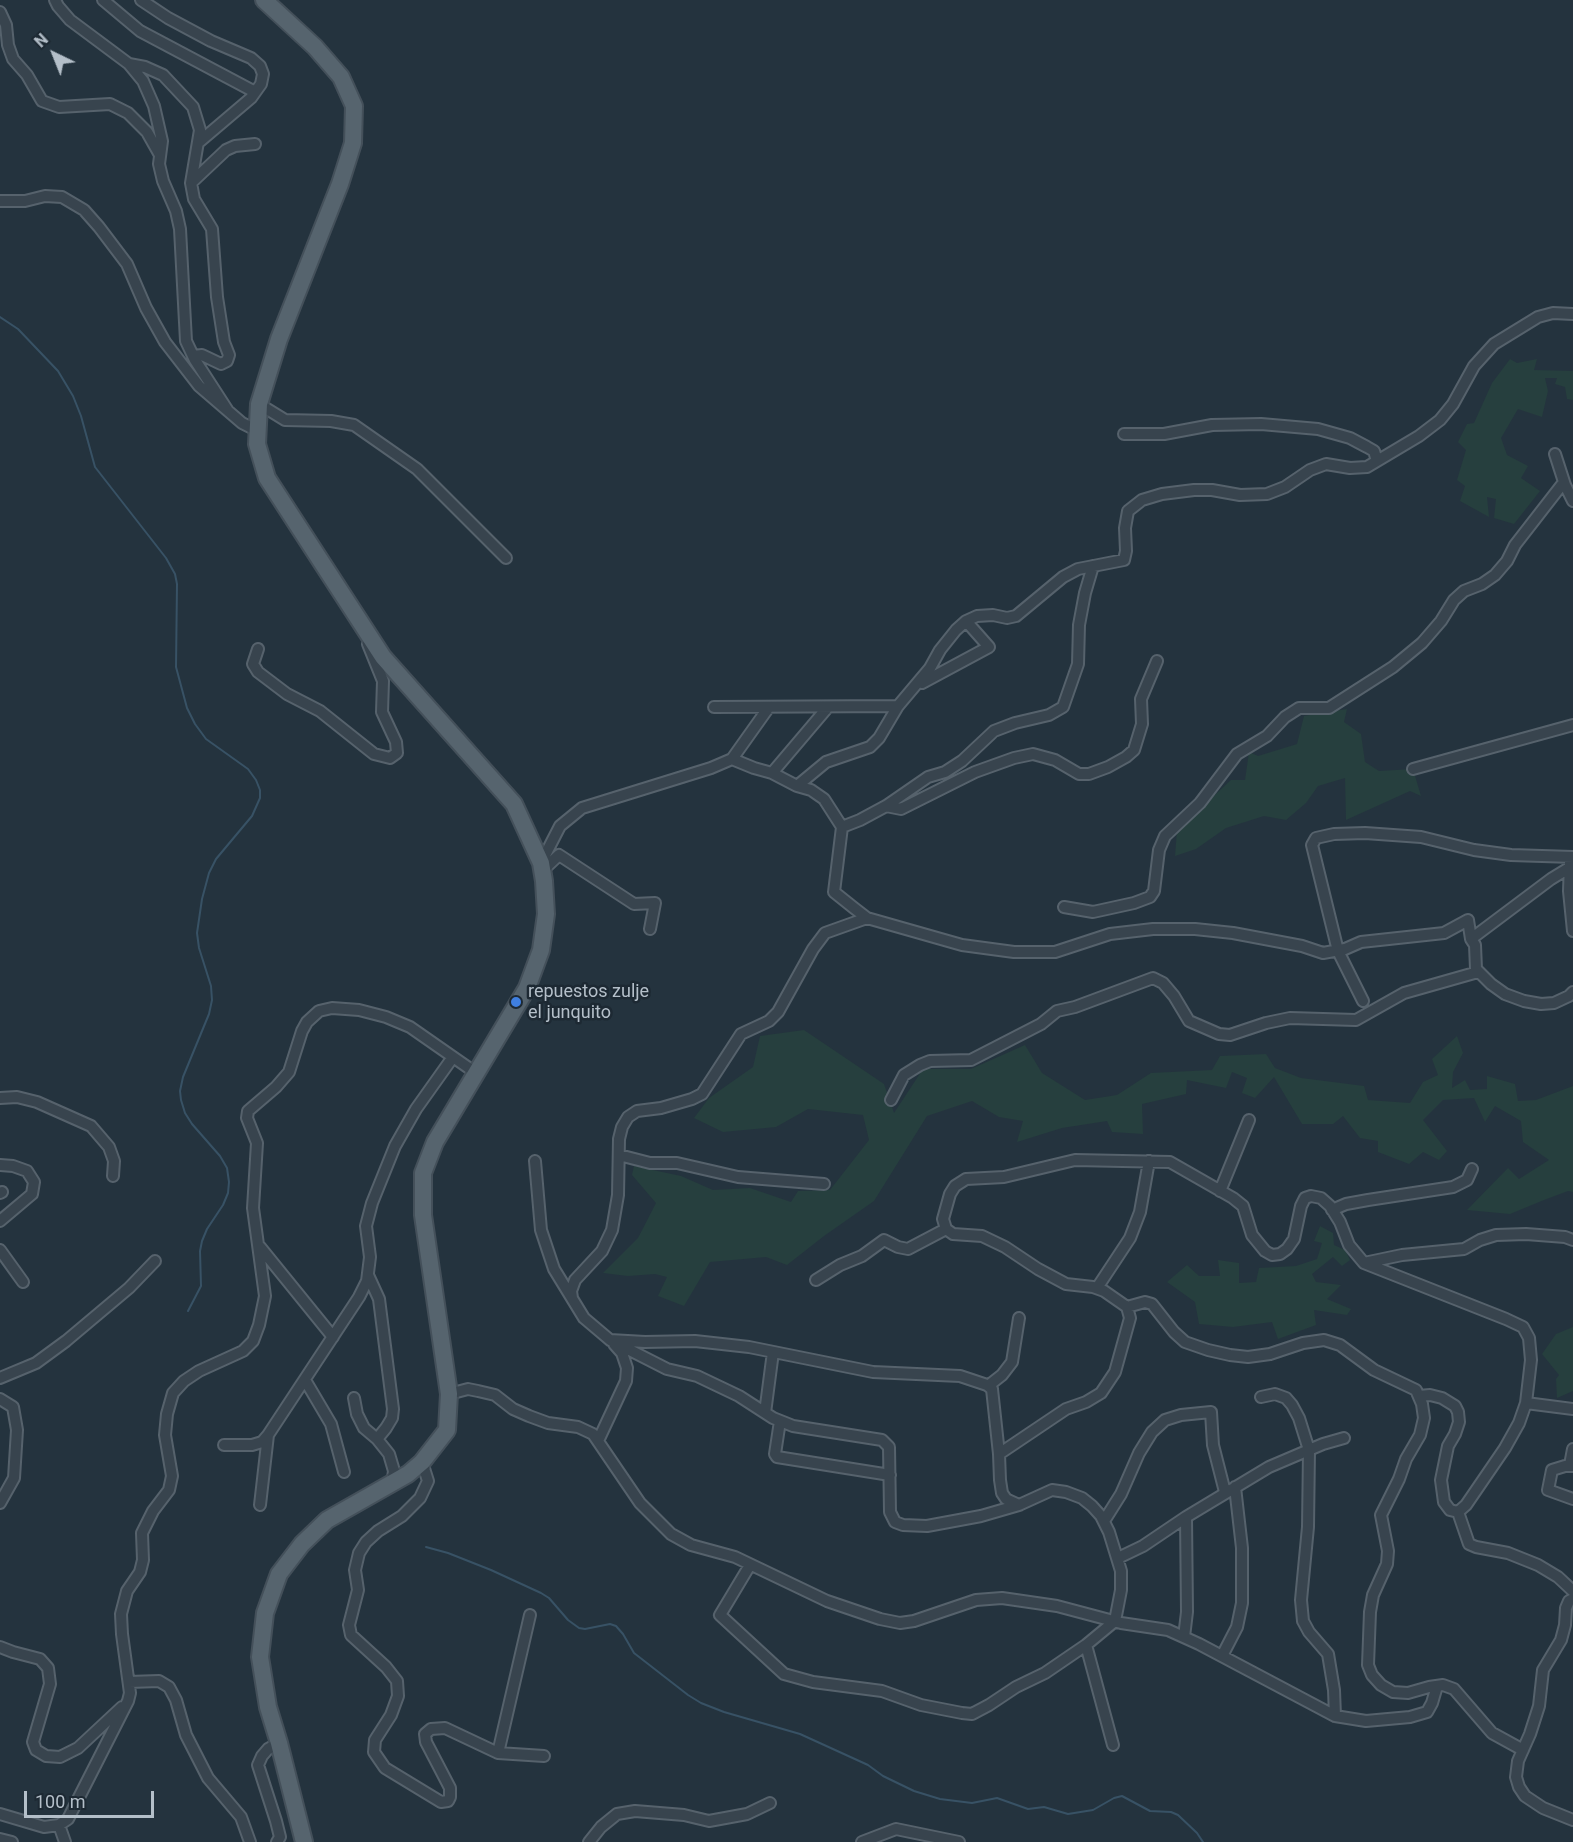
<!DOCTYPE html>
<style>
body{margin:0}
#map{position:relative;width:1573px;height:1842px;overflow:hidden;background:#24333e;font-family:Roboto,sans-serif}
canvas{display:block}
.north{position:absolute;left:24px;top:24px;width:60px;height:60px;-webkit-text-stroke:4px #1d2933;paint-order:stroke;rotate:317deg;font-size:16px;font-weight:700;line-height:24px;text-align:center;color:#b4bfc9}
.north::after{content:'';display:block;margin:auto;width:21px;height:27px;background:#b4bfc9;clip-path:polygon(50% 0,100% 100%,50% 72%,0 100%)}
.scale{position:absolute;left:24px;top:1791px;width:130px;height:27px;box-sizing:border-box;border:3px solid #b4bfc9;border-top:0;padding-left:8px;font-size:18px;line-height:21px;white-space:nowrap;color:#b4bfc9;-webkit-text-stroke:4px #1d2933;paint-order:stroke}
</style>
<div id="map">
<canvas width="1573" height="1842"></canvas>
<div class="north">N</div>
<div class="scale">100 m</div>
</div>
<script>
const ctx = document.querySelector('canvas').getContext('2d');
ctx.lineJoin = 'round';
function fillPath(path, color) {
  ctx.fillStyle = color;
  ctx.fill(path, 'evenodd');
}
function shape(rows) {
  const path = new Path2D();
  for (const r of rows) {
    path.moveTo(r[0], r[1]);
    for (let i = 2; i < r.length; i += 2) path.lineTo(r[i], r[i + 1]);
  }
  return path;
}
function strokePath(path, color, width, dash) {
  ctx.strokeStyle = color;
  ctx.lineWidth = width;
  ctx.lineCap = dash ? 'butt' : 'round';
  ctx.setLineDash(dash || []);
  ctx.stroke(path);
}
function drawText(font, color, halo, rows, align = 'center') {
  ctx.font = font + ' Roboto,sans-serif';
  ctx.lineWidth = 5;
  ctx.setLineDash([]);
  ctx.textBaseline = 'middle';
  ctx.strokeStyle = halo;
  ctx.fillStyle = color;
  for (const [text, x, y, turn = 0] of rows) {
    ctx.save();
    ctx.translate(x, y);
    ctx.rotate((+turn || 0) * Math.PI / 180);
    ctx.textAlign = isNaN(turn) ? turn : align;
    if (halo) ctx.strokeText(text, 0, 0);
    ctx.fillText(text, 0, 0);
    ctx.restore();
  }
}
const green = shape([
 [1510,359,1517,363,1537,359,1534,370,1573,371,1573,400,1567,399,1565,387,1555,384,1557,378,1545,378,1548,391,1542,417,1518,409,1501,438,1507,455,1528,466,1521,478,1540,491,1514,524,1494,518,1496,499,1487,497,1489,517,1460,501,1465,486,1457,480,1466,450,1458,442,1467,424,1474,423,1492,383],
 [1347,709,1344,722,1361,734,1365,762,1379,771,1413,769,1421,796,1410,791,1346,820,1345,778,1318,786,1306,803,1286,820,1264,816,1226,828,1196,849,1175,856,1177,830,1231,780,1245,780,1249,752,1258,756,1297,744,1304,716],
 [804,1030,884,1084,894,1113,923,1069,971,1069,1025,1045,1042,1073,1085,1100,1117,1095,1151,1073,1212,1070,1220,1056,1266,1054,1275,1068,1301,1078,1364,1086,1368,1100,1410,1103,1423,1082,1438,1075,1432,1059,1457,1036,1463,1053,1453,1072,1452,1088,1465,1080,1470,1090,1487,1089,1487,1076,1515,1084,1518,1101,1536,1100,1573,1086,1573,1192,1568,1191,1544,1200,1510,1214,1467,1210,1508,1168,1519,1179,1549,1160,1523,1142,1521,1121,1495,1106,1485,1122,1474,1098,1443,1100,1423,1120,1447,1151,1439,1160,1423,1152,1409,1164,1378,1152,1378,1141,1360,1138,1343,1116,1333,1124,1302,1124,1274,1077,1255,1098,1242,1093,1247,1078,1232,1072,1226,1088,1187,1080,1186,1094,1142,1104,1143,1134,1112,1132,1107,1121,1062,1128,1017,1142,1023,1121,999,1117,972,1101,927,1116,874,1201,824,1236,787,1265,766,1257,710,1262,684,1306,658,1296,667,1277,655,1274,628,1276,603,1273,638,1238,656,1203,632,1175,634,1166,681,1176,713,1190,750,1188,791,1202,798,1191,830,1190,869,1140,863,1115,808,1109,776,1127,723,1132,694,1118,709,1098,753,1067,760,1036],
 [1320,1226,1333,1233,1334,1245,1345,1250,1350,1260,1342,1266,1333,1257,1312,1274,1316,1282,1341,1285,1327,1299,1351,1309,1347,1315,1314,1310,1316,1325,1278,1339,1272,1322,1233,1327,1199,1324,1195,1302,1167,1282,1187,1265,1199,1276,1220,1276,1218,1260,1239,1263,1239,1283,1256,1282,1259,1268,1296,1266,1317,1259,1322,1243,1314,1241],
 [1573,1327,1573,1391,1557,1398,1556,1379,1559,1375,1542,1354,1556,1334]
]);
const stream = shape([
 [0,317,18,329,58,371,73,396,81,416,95,467,166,558,175,574,177,584,176,667,187,708,195,724,206,739,248,769,256,780,260,790,260,798,252,816,216,859,209,873,202,899,197,933,199,948,211,986,212,1000,209,1014,183,1077,180,1091,181,1100,185,1113,192,1124,220,1156,227,1168,229,1182,228,1193,223,1205,207,1229,202,1241,200,1251,201,1286,188,1311],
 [426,1547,448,1553,491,1570,541,1593,549,1598,568,1620,579,1628,585,1629,610,1624,616,1626,623,1634,634,1653,688,1695,701,1703,724,1712,800,1734,868,1765,883,1776,914,1791,940,1799,972,1803,997,1798,1028,1809,1044,1807,1068,1814,1093,1810,1114,1798,1122,1796,1150,1811,1171,1812,1178,1815,1197,1833,1203,1842]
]);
const minor = shape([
 [55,0,58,6,70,20,129,64,143,81,154,106,162,141,159,164,163,181,176,211,180,229,186,341,195,360,228,411],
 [103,0,140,31,255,92],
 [141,0,168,18,211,41,251,58,260,66,263,74,261,84,251,98,198,143],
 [0,12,6,25,8,45,13,59,27,75,42,101,59,107,110,104,128,113,147,132,160,155],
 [129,64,145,67,163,75,193,107,200,130,191,183,194,199,212,229,217,297,224,342,229,355,227,361,221,364,202,355,193,356],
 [191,183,226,150,235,146,255,144],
 [0,201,25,201,45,196,62,197,84,210,99,227,127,264,146,308,165,342,199,386,242,423,258,431],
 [259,404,285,420,331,421,354,425,417,469,506,558],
 [1124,434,1164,434,1212,425,1261,424,1318,429,1350,438,1367,447,1374,451,1377,461],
 [1555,454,1565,485,1573,501],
 [258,649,253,664,258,672,287,694,320,711,374,754,390,758,397,753,396,742,382,712,383,681,368,644],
 [922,683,989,647,966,621],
 [714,707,898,706],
 [732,759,769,707],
 [1413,769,1573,725],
 [772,773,828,707],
 [797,786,826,762,870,747,879,738,898,706,930,668,940,650,956,630,966,621,977,616,993,615,1007,618,1016,616,1063,577,1078,569,1124,560,1126,551,1125,528,1128,511,1142,500,1162,494,1194,490,1212,490,1240,495,1267,494,1285,487,1310,470,1326,464,1350,468,1367,467,1419,436,1440,420,1453,404,1474,366,1494,344,1538,317,1553,313,1573,314],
 [886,806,901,809,975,772,1014,758,1033,754,1055,760,1079,774,1089,774,1108,767,1126,757,1134,750,1142,724,1141,699,1157,661],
 [842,827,860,820,886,806,928,777,945,772,962,761,994,731,1015,723,1049,715,1063,707,1078,664,1079,625,1085,593,1093,566],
 [541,863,560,826,582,808,711,768,732,759,754,768,772,773,797,786,811,790,824,799,842,827,834,892,854,908,867,918,962,945,1014,952,1055,952,1110,934,1153,929,1195,929,1233,933,1302,946,1323,953,1345,949,1361,942,1444,933,1468,920,1471,939,1475,945,1476,969,1491,984,1505,994,1524,1001,1541,1004,1554,1003,1569,996,1573,992],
 [1570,863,1569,891,1573,931],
 [542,871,559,855,634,904,655,903,650,929],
 [1064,907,1093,912,1134,903,1150,897,1154,891,1159,850,1165,836,1200,803,1237,754,1267,736,1285,717,1299,708,1329,708,1393,667,1422,643,1441,621,1454,600,1464,591,1482,584,1495,575,1507,561,1515,545,1564,482],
 [1471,939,1551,879,1569,868],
 [1363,1001,1338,951,1312,845,1316,838,1334,834,1365,833,1421,837,1474,850,1511,855,1573,857],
 [0,1098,17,1097,37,1102,91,1126,109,1147,114,1161,113,1176],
 [891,1100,904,1075,920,1065,930,1061,971,1060,1041,1024,1057,1011,1075,1007,1153,978,1163,983,1174,996,1189,1021,1219,1034,1230,1035,1266,1023,1290,1018,1356,1020,1404,993,1478,972],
 [619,1155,650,1163,677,1163,738,1177,824,1184],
 [535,1161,541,1230,554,1269,584,1318,610,1340,667,1369,697,1376,739,1396,773,1418,793,1426,882,1440,889,1447,890,1512,895,1522,903,1525,927,1526,981,1516,1019,1505],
 [0,1165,13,1166,27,1171,34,1182,32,1194,0,1221],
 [1220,1191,1249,1120],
 [0,1193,2,1192],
 [1332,1210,1346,1204,1368,1200,1453,1187,1467,1180,1472,1169],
 [260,1247,333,1337],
 [0,1250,23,1282],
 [1364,1263,1402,1255,1464,1249,1480,1240,1496,1235,1526,1234,1565,1237,1573,1240],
 [368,1275,379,1299,393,1409,392,1418,386,1428,377,1439],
 [816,1280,840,1265,862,1256,884,1240,898,1247,908,1249,946,1229],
 [1097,1288,1130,1238,1140,1212,1149,1161],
 [572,1298,571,1291,575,1280,602,1251,612,1230,618,1195,619,1139,622,1127,628,1117,637,1111,661,1108,692,1099,702,1094,741,1034,769,1021,778,1012,813,949,825,933,867,918],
 [1127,1307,1145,1302,1152,1304,1174,1332,1185,1342,1208,1350,1230,1355,1248,1357,1270,1354,1303,1343,1324,1340,1340,1345,1374,1370,1416,1390,1422,1404,1424,1418,1420,1435,1406,1459,1399,1479,1381,1515,1388,1551,1387,1564,1373,1595,1370,1612,1368,1665,1372,1675,1381,1685,1393,1692,1408,1693,1429,1687,1443,1685,1454,1689,1492,1733,1523,1750],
 [610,1340,645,1342,695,1341,749,1347,873,1372,960,1376,987,1385,992,1389,999,1454,1000,1480,1002,1493,1006,1499,1019,1505,1052,1490,1066,1492,1082,1498,1092,1506,1101,1516,1109,1532,1121,1571,1121,1590,1115,1621,1086,1645,1045,1673,1016,1687,989,1705,972,1714,962,1713,921,1705,882,1691,813,1682,784,1674,720,1615,750,1565],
 [0,1378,36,1363,66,1341,129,1288,155,1261],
 [305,1380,331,1424,344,1472],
 [988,1386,1002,1375,1012,1362,1019,1318],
 [449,1394,468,1389,478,1391,495,1395,513,1409,529,1416,548,1423,578,1427,593,1434,640,1503,671,1534,691,1545,735,1557,827,1601,880,1619,900,1623,914,1621,976,1600,1002,1598,1057,1606,1121,1623,1168,1630,1199,1644,1335,1716,1366,1721,1410,1717,1427,1712,1432,1703,1437,1686],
 [1419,1396,1430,1395,1442,1398,1455,1406,1458,1412,1459,1422,1455,1434,1448,1446,1441,1480,1444,1502,1450,1510,1458,1512],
 [1261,1397,1275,1394,1286,1398,1292,1405,1299,1418,1309,1450,1308,1527,1301,1600,1303,1621,1309,1632,1328,1654,1334,1690,1335,1716],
 [354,1398,357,1414,364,1428,377,1439,389,1454,394,1471,392,1484],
 [0,1399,13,1407,17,1430,14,1478,0,1503],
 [1526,1403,1573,1409],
 [765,1413,773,1352],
 [780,1421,775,1454,777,1457,890,1475],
 [598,1441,626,1381,627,1368,622,1353,614,1344],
 [224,1445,252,1445,262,1442,268,1435,359,1297,367,1281,370,1257,366,1226,372,1203,395,1146,416,1109,453,1057],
 [999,1454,1066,1409,1086,1402,1101,1393,1115,1372,1130,1318,1127,1307,1104,1291,1093,1287,1066,1284,1038,1269,1005,1247,982,1236,953,1234,946,1229,943,1219,950,1194,955,1186,966,1179,1004,1177,1075,1160,1170,1162,1233,1198,1243,1206,1252,1235,1265,1251,1272,1255,1280,1254,1287,1249,1294,1239,1301,1206,1305,1198,1311,1196,1321,1198,1330,1206,1340,1222,1349,1245,1364,1263,1506,1319,1523,1327,1529,1338,1531,1360,1526,1403,1519,1423,1505,1448,1466,1505,1458,1512],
 [422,1462,428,1481,420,1498,402,1516,378,1531,366,1542,359,1553,355,1570,358,1590,349,1625,351,1635,386,1667,397,1681,398,1696,391,1715,375,1740,374,1752,385,1768,441,1802,448,1801,450,1797,450,1788,426,1742,425,1734,431,1729,445,1728,498,1753,544,1756],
 [1570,1465,1573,1449],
 [1573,1466,1565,1466,1552,1470,1548,1490,1573,1499],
 [260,1505,268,1435],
 [1458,1512,1469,1544,1476,1547,1508,1553,1538,1565,1558,1577,1573,1591],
 [1104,1521,1121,1494,1139,1453,1152,1432,1165,1420,1181,1415,1211,1412,1213,1445,1225,1492],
 [1118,1558,1143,1546,1186,1517,1269,1467,1323,1444,1344,1438],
 [1573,1599,1569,1601,1566,1608,1565,1625,1561,1640,1543,1670,1539,1706,1530,1734,1518,1761,1516,1777,1519,1787,1525,1796,1543,1808,1573,1820],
 [1184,1637,1187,1612,1186,1517],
 [1086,1645,1113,1745],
 [0,1647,13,1652,40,1659,48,1668,50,1684,33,1742,36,1750,46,1756,60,1757,78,1748,122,1707],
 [1222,1656,1237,1627,1242,1603,1242,1548,1235,1487],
 [129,1682,159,1681,169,1687,176,1700,186,1735,208,1778,241,1817,250,1842],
 [498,1753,530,1615],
 [0,1814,44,1827,59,1825,68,1819,128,1701,130,1693,122,1634,121,1614,127,1591,140,1572,143,1560,142,1533,153,1511,169,1490,172,1476,165,1435,167,1414,173,1393,184,1381,199,1371,243,1351,253,1341,259,1325,265,1296,253,1208,257,1143,247,1118,248,1111,276,1087,289,1072,302,1031,307,1022,319,1011,332,1008,359,1010,386,1017,410,1027,476,1073],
 [59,1825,65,1842],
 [0,1839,12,1842],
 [277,1842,280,1837,276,1821,258,1765,262,1756,268,1749,279,1743],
 [589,1842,601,1827,617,1814,635,1811,684,1815,709,1821,747,1814,770,1803],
 [862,1842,896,1829,959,1842]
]);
const primary = shape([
 [264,0,315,47,341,77,354,106,353,143,340,184,279,339,259,404,257,444,267,478,383,657,514,804,541,863,544,881,546,914,541,950,527,988,435,1142,423,1173,423,1215,449,1394,447,1430,422,1462,408,1474,327,1520,302,1544,279,1574,265,1613,260,1657,268,1707,279,1743,304,1842]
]);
const markers = [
 [516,1002,6,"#3f7fe0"]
];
const poiNames = [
 ["repuestos zulje",528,992],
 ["el junquito",528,1013]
];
fillPath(green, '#263f3e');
strokePath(stream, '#385265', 2);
strokePath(minor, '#56626c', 14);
strokePath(primary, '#44505a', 20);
strokePath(minor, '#38444e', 10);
strokePath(primary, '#56646e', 16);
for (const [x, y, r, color] of markers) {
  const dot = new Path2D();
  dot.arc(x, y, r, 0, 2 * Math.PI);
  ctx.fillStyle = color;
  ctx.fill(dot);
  strokePath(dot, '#1d2933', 2);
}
drawText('18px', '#b4bfc9', '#1d2933', poiNames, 'left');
</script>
